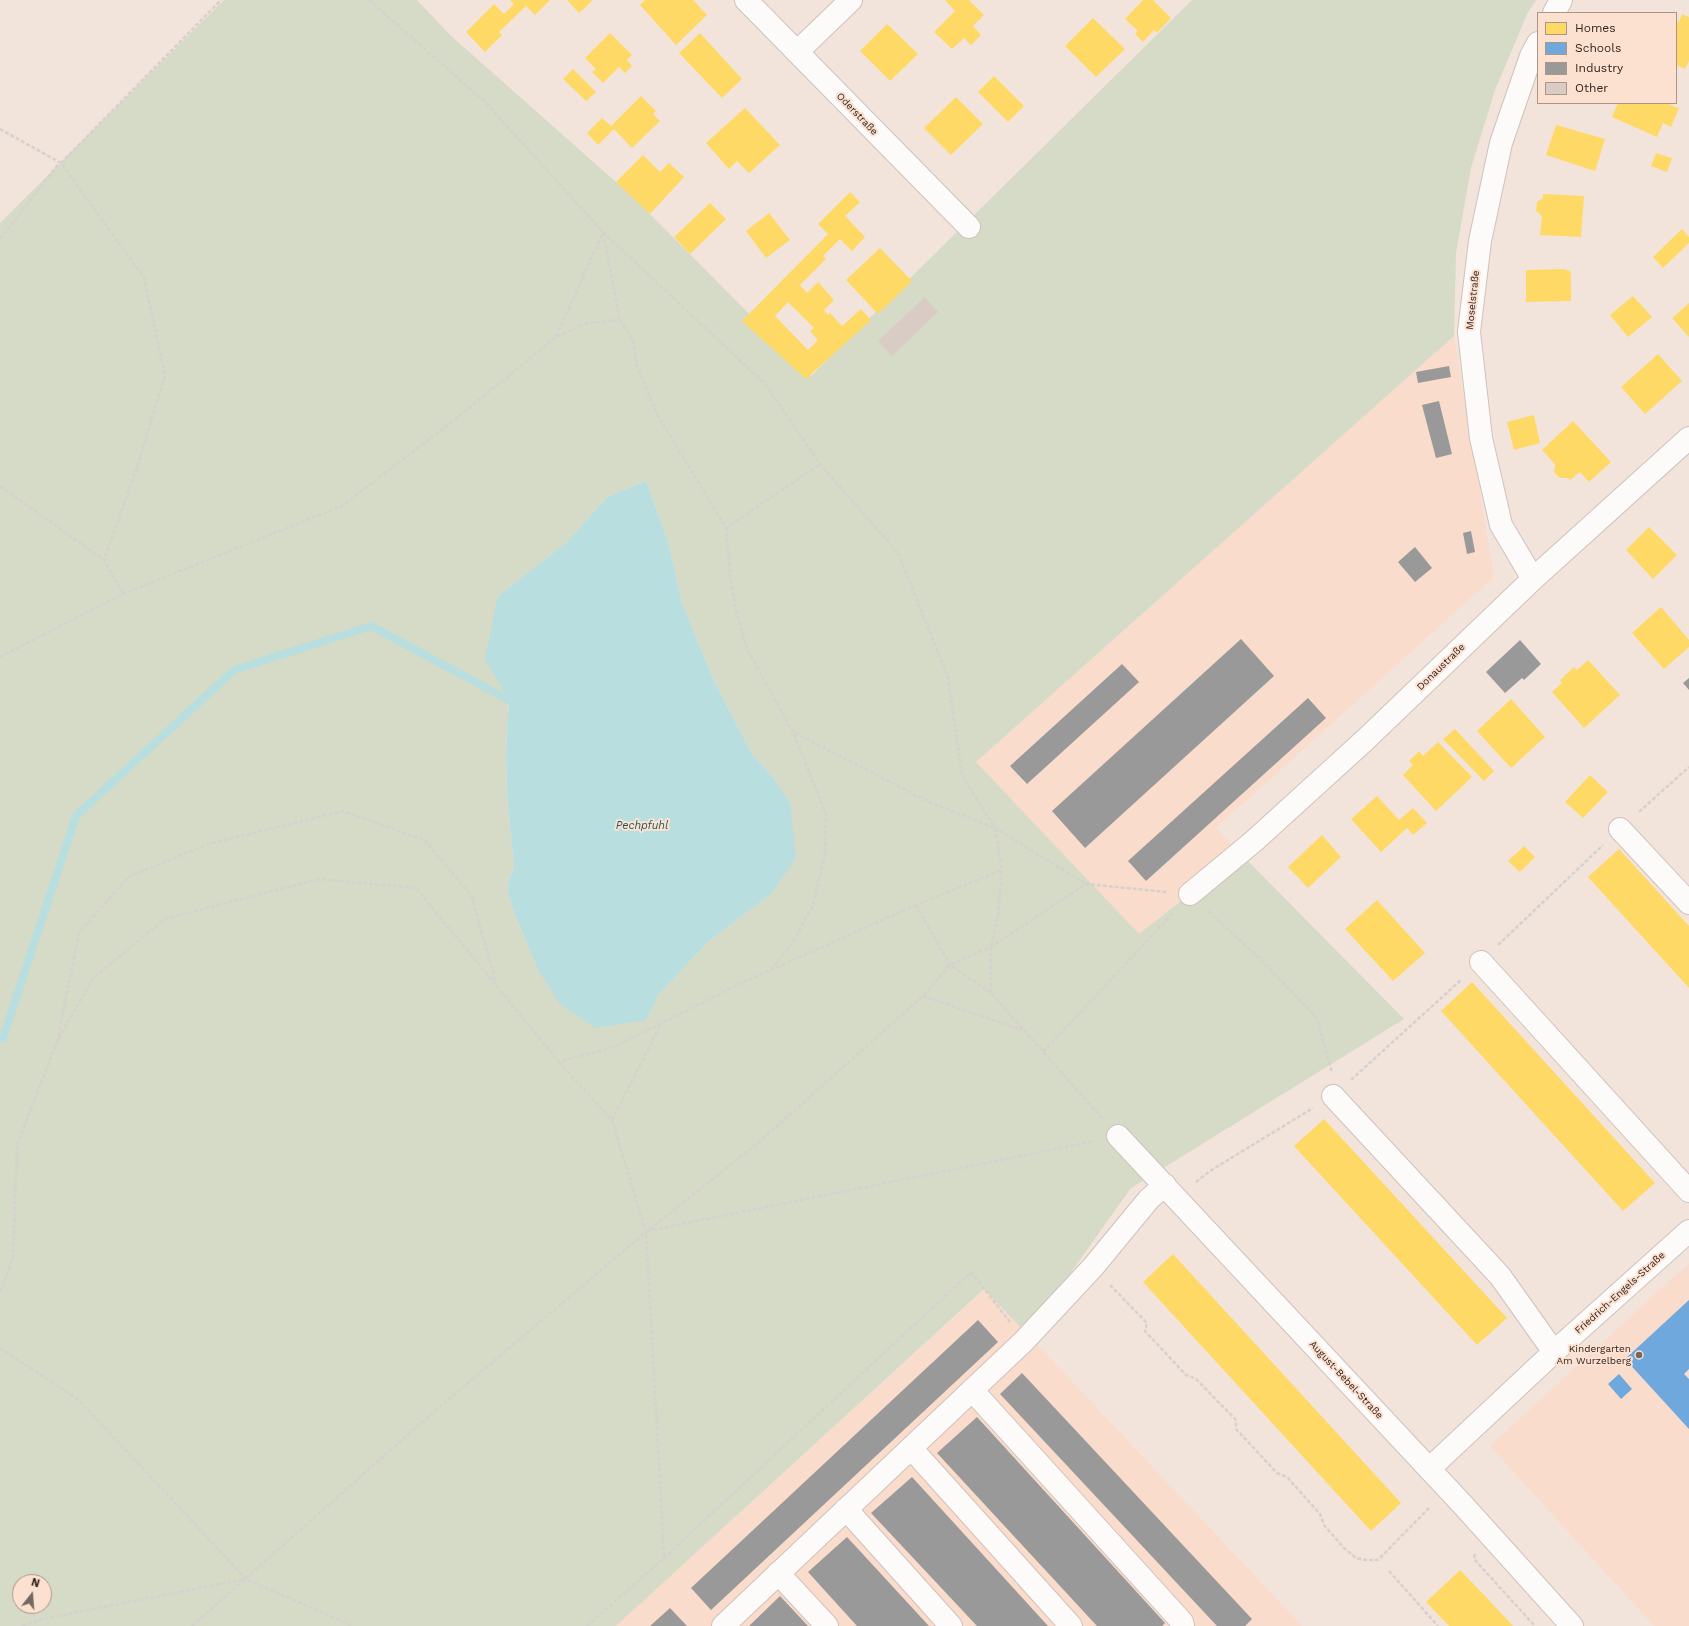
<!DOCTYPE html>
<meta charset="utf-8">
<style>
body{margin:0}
#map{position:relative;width:1689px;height:1626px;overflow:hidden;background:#f2e4db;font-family:"Work Sans",sans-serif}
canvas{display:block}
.legend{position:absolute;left:1537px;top:12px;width:140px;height:92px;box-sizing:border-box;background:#fce1d1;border:1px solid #aa9588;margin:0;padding:5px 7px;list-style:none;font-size:12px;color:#2f231b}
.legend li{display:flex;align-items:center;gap:8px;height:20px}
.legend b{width:20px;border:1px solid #aa9588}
.north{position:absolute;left:12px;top:1574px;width:40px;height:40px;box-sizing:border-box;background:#fce1d1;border:1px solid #aa9588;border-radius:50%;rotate:17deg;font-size:11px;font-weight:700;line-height:16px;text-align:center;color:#2f231b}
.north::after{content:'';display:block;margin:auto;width:14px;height:18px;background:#73675e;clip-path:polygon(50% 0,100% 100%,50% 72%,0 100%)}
</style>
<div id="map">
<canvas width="1689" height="1626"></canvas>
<ul class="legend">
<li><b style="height:11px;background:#ffd966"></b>Homes</li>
<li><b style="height:11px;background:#6fa8dc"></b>Schools</li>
<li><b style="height:11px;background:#999"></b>Industry</li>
<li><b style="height:11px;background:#d9ccc5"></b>Other</li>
</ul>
<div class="north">N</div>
</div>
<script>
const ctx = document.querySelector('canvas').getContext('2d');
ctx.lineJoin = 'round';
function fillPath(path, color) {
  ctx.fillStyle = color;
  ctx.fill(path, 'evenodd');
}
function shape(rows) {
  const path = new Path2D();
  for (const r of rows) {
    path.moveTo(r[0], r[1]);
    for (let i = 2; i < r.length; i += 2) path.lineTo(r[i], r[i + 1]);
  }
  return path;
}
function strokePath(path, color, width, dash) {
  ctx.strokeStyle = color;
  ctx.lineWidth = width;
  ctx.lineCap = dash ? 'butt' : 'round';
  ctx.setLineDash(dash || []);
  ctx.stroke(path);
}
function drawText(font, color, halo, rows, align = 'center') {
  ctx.font = font + ' "Work Sans",sans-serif';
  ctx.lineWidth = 4;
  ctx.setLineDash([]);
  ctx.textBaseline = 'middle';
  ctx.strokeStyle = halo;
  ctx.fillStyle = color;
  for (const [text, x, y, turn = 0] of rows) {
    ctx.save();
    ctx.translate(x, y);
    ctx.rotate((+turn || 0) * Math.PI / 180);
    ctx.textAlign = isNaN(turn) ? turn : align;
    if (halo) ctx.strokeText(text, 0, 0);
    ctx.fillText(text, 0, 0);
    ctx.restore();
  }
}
const built = shape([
 [1454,336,1494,577,1216,828,1239,852,1139,935,976,762],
 [1689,1263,1689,1626,1654,1626,1490,1446],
 [985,1289,1302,1626,616,1626]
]);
const green = shape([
 [224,0,417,0,450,35,634,198,811,376,1192,0,1536,0,1528,12,1495,90,1471,168,1456,253,1454,336,976,762,1139,934,1190,894,1239,852,1404,1019,1131,1188,1027,1334,984,1289,616,1626,0,1626,0,1040,3,1038,0,1032,0,223],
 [646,481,668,541,682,603,713,679,752,754,770,774,790,802,771,894,709,941,659,994,646,1020,538,970,515,915,507,889,514,865,507,795,506,752,509,700,498,596,567,542,607,497],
 [20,1582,44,1582,44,1606,20,1606]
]);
const water = shape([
 [646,481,668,541,682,603,713,679,752,754,770,774,790,802,796,858,771,894,709,941,659,994,646,1020,595,1028,560,1004,538,970,515,915,507,889,514,865,507,795,506,752,509,700,485,659,498,596,567,542,607,497]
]);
const homes = shape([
 [510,0,550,0,535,15,526,6,499,32,502,35,485,52,466,32,494,4,504,14,514,4],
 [567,0,593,0,579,13],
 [645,0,693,0,707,15,676,45,640,5],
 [945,0,969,0,984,15,973,26,981,35,971,45,964,38,952,49,934,32,955,11],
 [1143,0,1153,0,1171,18,1157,33,1154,30,1143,42,1135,34,1138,31,1125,19],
 [1682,14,1689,17,1689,61,1685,69,1676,65,1676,21,1679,22],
 [1093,18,1125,49,1096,77,1065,46],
 [887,24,918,54,890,81,860,51],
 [610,33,632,55,627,60,632,66,625,73,619,67,603,83,592,72,596,69,585,58],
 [700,33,742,79,722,98,679,53],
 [573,69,596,92,586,101,563,79],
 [994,76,1024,106,1008,122,978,92],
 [641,96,656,111,653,114,660,121,632,148,614,129,598,145,587,133,602,118,611,126],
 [956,97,983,124,951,155,924,128],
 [1618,103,1671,103,1670,105,1679,108,1671,127,1663,123,1657,137,1612,117],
 [745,108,780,145,749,173,737,161,729,169,706,143],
 [1556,125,1605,139,1595,171,1546,155],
 [1656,153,1672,158,1667,172,1651,166],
 [643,155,660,172,669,163,684,177,650,214,616,182],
 [850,192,860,202,845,216,865,237,852,251,840,239,823,256,826,259,800,285,807,293,818,282,834,300,824,310,828,315,830,313,842,326,861,309,871,320,806,379,742,321,828,234,818,224],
 [788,302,814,328,810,331,818,340,808,350,775,316],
 [1543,194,1584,196,1581,237,1540,235,1542,216,1536,211,1537,202,1543,198],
 [710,203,726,219,690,254,674,237],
 [769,213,790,240,766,258,746,231],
 [1682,229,1689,237,1689,243,1663,268,1653,257],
 [880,248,912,281,878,314,846,280],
 [1563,269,1570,271,1571,275,1571,301,1526,302,1526,270],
 [1633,296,1652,317,1628,337,1610,315],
 [1689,303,1689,337,1672,318],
 [1658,354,1682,381,1645,414,1621,387],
 [1534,415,1540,443,1514,450,1507,422],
 [1573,421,1611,462,1589,482,1580,472,1570,480,1568,478,1560,478,1554,472,1555,464,1542,450],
 [1649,527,1677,555,1653,579,1626,550],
 [1661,607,1689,640,1689,647,1664,669,1632,633],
 [1588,660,1620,695,1584,728,1552,692,1562,683,1560,680,1574,667,1577,670],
 [1511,699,1545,737,1511,768,1477,731],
 [1455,729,1494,771,1484,781,1443,739],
 [1438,742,1472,777,1436,811,1403,775,1413,765,1409,761,1419,751,1423,756],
 [1590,775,1608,792,1583,818,1565,802],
 [1377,796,1399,820,1413,808,1427,823,1413,835,1407,828,1381,852,1351,819],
 [1322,835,1341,857,1308,888,1288,867],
 [1524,846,1535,857,1520,872,1508,861],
 [1619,849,1689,926,1689,988,1588,877],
 [1377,900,1425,953,1393,981,1345,929],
 [1472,982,1655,1183,1623,1211,1441,1011],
 [1324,1119,1507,1318,1477,1345,1294,1146],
 [1173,1254,1401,1503,1371,1531,1143,1282],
 [1460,1570,1486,1597,1513,1626,1449,1626,1426,1602]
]);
const schools = shape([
 [1689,1300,1689,1369,1684,1374,1689,1379,1689,1429,1625,1359],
 [1619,1374,1632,1389,1621,1399,1608,1384]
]);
const industry = shape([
 [1449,366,1451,377,1418,383,1416,372],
 [1439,401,1452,454,1436,458,1422,405],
 [1471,531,1475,552,1467,554,1463,533],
 [1415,547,1432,568,1415,582,1398,562],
 [1241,639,1274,676,1085,848,1052,811],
 [1520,640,1541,664,1524,680,1522,678,1505,693,1486,672],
 [1122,664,1139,682,1027,784,1010,766],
 [1689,678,1689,690,1683,683],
 [1308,698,1326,718,1146,881,1128,861],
 [978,1320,998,1342,711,1610,691,1588],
 [1022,1373,1252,1619,1245,1626,1217,1626,1000,1394],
 [977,1417,1165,1623,1162,1626,1097,1626,937,1453],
 [912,1477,1048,1626,977,1626,871,1513],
 [847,1537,929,1626,857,1626,808,1572],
 [780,1596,808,1626,749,1626],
 [670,1608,687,1626,650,1626]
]);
const stream = shape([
 [3,1038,76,816,234,670,371,626,509,700]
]);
const building = shape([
 [925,297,938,312,892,356,878,341]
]);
const path = shape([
 [369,0,484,101,603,232,765,384,820,464,898,553,948,677,962,775,995,828,1086,884],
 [0,129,61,163,144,278,165,375,138,464,104,560],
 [61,163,221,0],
 [603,233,620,320],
 [0,239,60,162],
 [556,337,603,232],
 [0,486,104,560,123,594],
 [726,528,820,464],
 [0,657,123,594,342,506,453,421,556,337,587,323,620,320,633,341,637,366,657,414,726,528,730,575,736,610,747,649,793,732,929,802,995,828,1002,870,998,916,991,947,991,993],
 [1639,812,1689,767],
 [916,905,950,965,991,993,1102,1118],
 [1208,911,1259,958,1317,1018,1332,1073],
 [1498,945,1603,845],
 [771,970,793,942,813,905,825,853,826,814,793,732],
 [923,996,1022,1030],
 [57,1042,79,933,128,877,209,844,343,811,424,840,471,895,496,983],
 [1043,1052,1174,912],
 [559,1062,612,1120,646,1232,664,1557],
 [1351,1080,1462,979],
 [612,1120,661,1024],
 [1196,1182,1210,1171,1313,1108],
 [647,1231,1095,1141],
 [1110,1285,1147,1323,1145,1331,1186,1375,1196,1379,1236,1420,1236,1429,1277,1473,1287,1477,1320,1514,1324,1525,1344,1548,1356,1558,1366,1560,1378,1560,1429,1508],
 [0,1292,13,1259,17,1145,56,1044,93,978,165,919,319,879,416,888,559,1062,616,1046,735,986,916,905,1002,870],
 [0,1348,79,1400,246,1579,353,1626],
 [1475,1554,1474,1559,1535,1626],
 [1389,1571,1438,1626],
 [22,1626,43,1619,245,1579],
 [192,1626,422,1422,646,1232,758,1143,923,996,950,965,991,947,1086,884,1166,892],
 [587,1626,664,1558,971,1272,1010,1322]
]);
const minor = shape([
 [746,0,969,227],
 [1554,13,1561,0],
 [797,52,851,0],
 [1533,579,1501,525,1481,438,1469,332,1480,241,1501,143,1531,56,1538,43],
 [1620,829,1689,903],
 [1190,894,1254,841,1365,740,1533,579,1689,438],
 [1481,962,1689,1191],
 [1333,1096,1500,1276,1554,1352],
 [1118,1136,1463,1505,1572,1626],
 [972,1390,1182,1622,1183,1626],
 [911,1448,1071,1626],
 [1429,1469,1554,1352,1689,1231],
 [846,1509,951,1626],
 [778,1573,827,1626],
 [723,1626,1024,1341,1093,1267,1149,1199,1165,1185]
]);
const markers = [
 [1639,1355,4,"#73675e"]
];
const streetNames = [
 ["Oderstraße",857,114,46],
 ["Moselstraße",1473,300,-84],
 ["Donaustraße",1441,667,-44],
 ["Friedrich-Engels-Straße",1620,1293,-42],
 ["August-Bebel-Straße",1346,1380,47]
];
const poiNames = [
 ["Kindergarten",1631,1349],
 ["Am Wurzelberg",1631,1361]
];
const waterNames = [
 ["Pechpfuhl",642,826]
];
fillPath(built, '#f9dccb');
fillPath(green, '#d5dbc6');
fillPath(water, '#b8dedf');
fillPath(homes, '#ffd966');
fillPath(schools, '#6fa8dc');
fillPath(industry, '#999');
strokePath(stream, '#b8dedf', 8);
fillPath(building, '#d9ccc5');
strokePath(minor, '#cfc2bb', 24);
strokePath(path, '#d6d1ce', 2.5, [4, 2]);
strokePath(minor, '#fdfbfa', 22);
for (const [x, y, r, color] of markers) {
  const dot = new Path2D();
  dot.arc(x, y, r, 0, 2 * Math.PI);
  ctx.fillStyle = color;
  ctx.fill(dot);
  strokePath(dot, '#fce1d1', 1.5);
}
drawText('10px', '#2f231b', '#fce1d1', streetNames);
drawText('10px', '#2f231b', '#fce1d1', poiNames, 'right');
drawText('italic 11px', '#23585b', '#fce1d1', waterNames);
</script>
